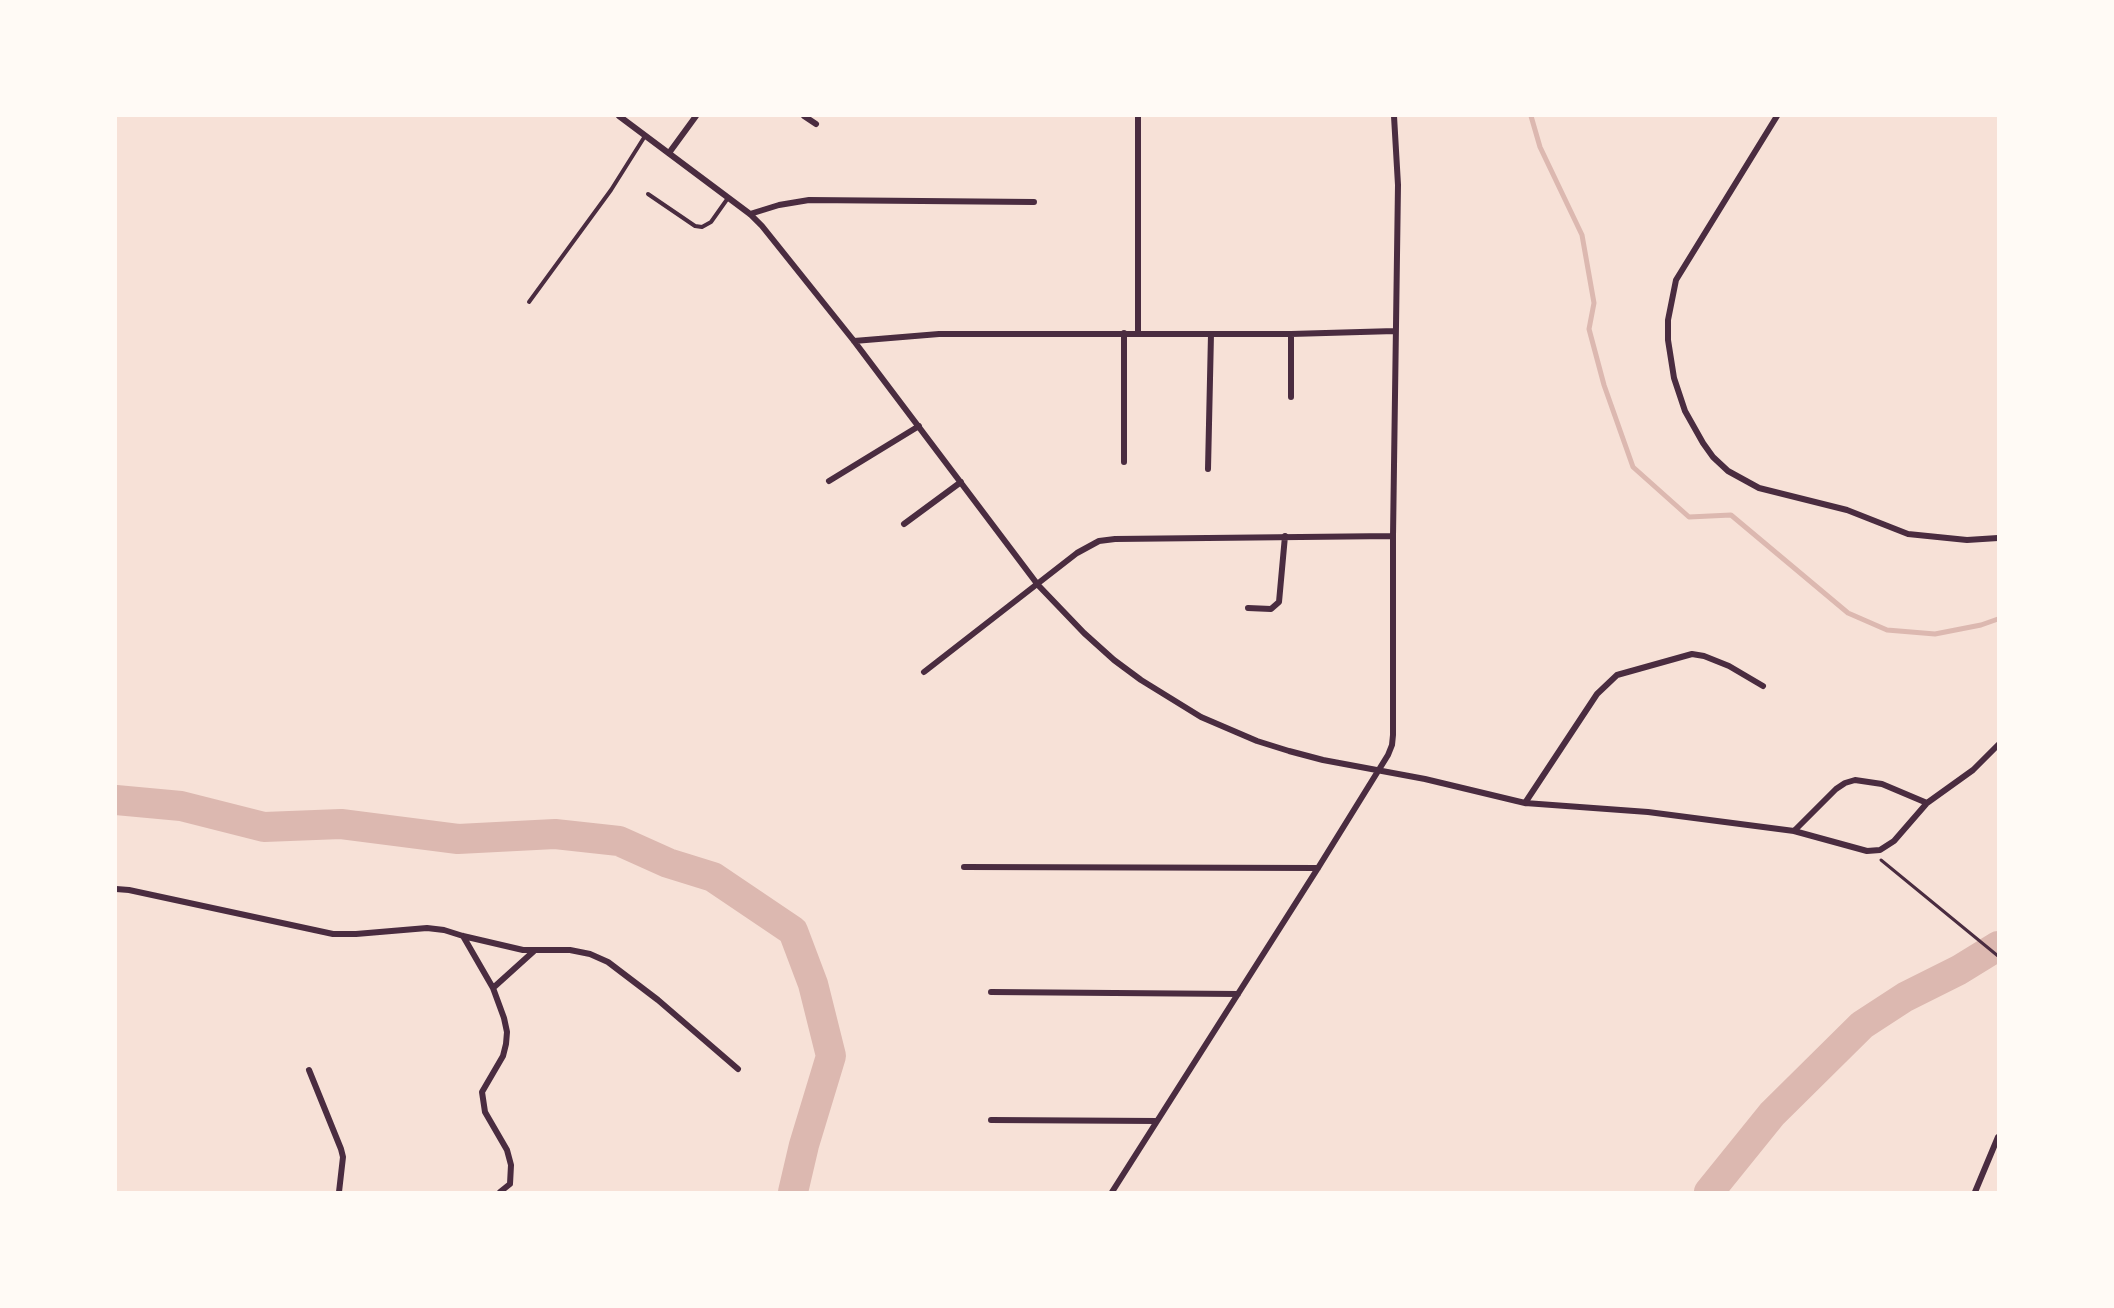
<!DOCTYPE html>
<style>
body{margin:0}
#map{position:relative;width:2114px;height:1308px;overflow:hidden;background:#f7e1d7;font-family:Raleway,sans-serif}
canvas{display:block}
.frame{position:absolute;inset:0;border:117px solid #fffaf5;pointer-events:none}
</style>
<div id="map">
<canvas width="2114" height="1308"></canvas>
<div class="frame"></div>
</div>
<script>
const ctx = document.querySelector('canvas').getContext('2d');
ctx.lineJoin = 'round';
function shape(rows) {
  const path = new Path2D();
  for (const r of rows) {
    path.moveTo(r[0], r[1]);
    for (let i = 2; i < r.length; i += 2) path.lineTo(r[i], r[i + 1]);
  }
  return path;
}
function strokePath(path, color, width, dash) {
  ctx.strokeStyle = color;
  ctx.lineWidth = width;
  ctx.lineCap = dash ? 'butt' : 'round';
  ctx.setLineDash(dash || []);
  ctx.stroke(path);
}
const stream = shape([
 [1531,116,1540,147,1582,235,1594,303,1589,329,1604,385,1633,467,1689,517,1731,515,1848,613,1887,630,1935,634,1981,625,1998,619]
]);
const river = shape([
 [116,800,181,806,264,827,341,824,458,839,555,834,619,841,668,863,713,877,793,931,813,984,831,1056,804,1145,793,1192],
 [1709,1192,1772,1114,1862,1025,1905,997,1959,970,1998,946]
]);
const path = shape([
 [1881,860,1998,956]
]);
const service = shape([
 [648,194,695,226,702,227,711,222,728,198],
 [529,302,611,190,645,136]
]);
const minor = shape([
 [619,116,750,214,762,226,854,341,1038,585,1084,633,1114,660,1141,680,1201,717,1257,741,1289,751,1323,760,1425,779,1525,803,1648,812,1794,831,1867,851,1880,850,1894,841,1927,803,1973,770,1998,745],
 [804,116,816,124],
 [1777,116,1676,280,1668,320,1668,340,1674,378,1685,411,1703,443,1713,457,1728,471,1759,488,1847,510,1908,534,1967,540,1998,538],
 [669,153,696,116],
 [750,214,779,205,809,200,1034,202],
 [1138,333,1138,116],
 [854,341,939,334,1291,334,1395,331],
 [1291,397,1291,334],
 [1124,462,1124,333],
 [1208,469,1211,334],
 [829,481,919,426],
 [904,524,961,482],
 [1248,608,1271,609,1279,602,1285,536],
 [924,672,1077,553,1099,541,1115,539,1393,536],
 [1525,803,1597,694,1617,675,1692,654,1704,656,1729,666,1763,686],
 [1794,831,1836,789,1845,783,1855,780,1882,784,1927,803],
 [964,867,1318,868],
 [116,889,129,890,333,934,356,934,427,928,444,930,463,936,523,950,570,950,590,954,608,962,658,1000,738,1069],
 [463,936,493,988,504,1018,507,1032,506,1044,503,1056,482,1092,485,1112,507,1150,511,1165,510,1184,500,1192],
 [493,988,534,951],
 [991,992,1238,994],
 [309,1070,341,1149,343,1157,339,1192],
 [991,1120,1157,1121],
 [1112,1192,1318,868,1388,755,1392,745,1393,735,1393,536,1398,185,1394,116],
 [1975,1192,1998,1137]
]);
strokePath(stream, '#dcb8b0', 5);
strokePath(river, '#dcb8b0', 30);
strokePath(path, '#4a2c40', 3);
strokePath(service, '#4a2c40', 4);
strokePath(minor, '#4a2c40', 6);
</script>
